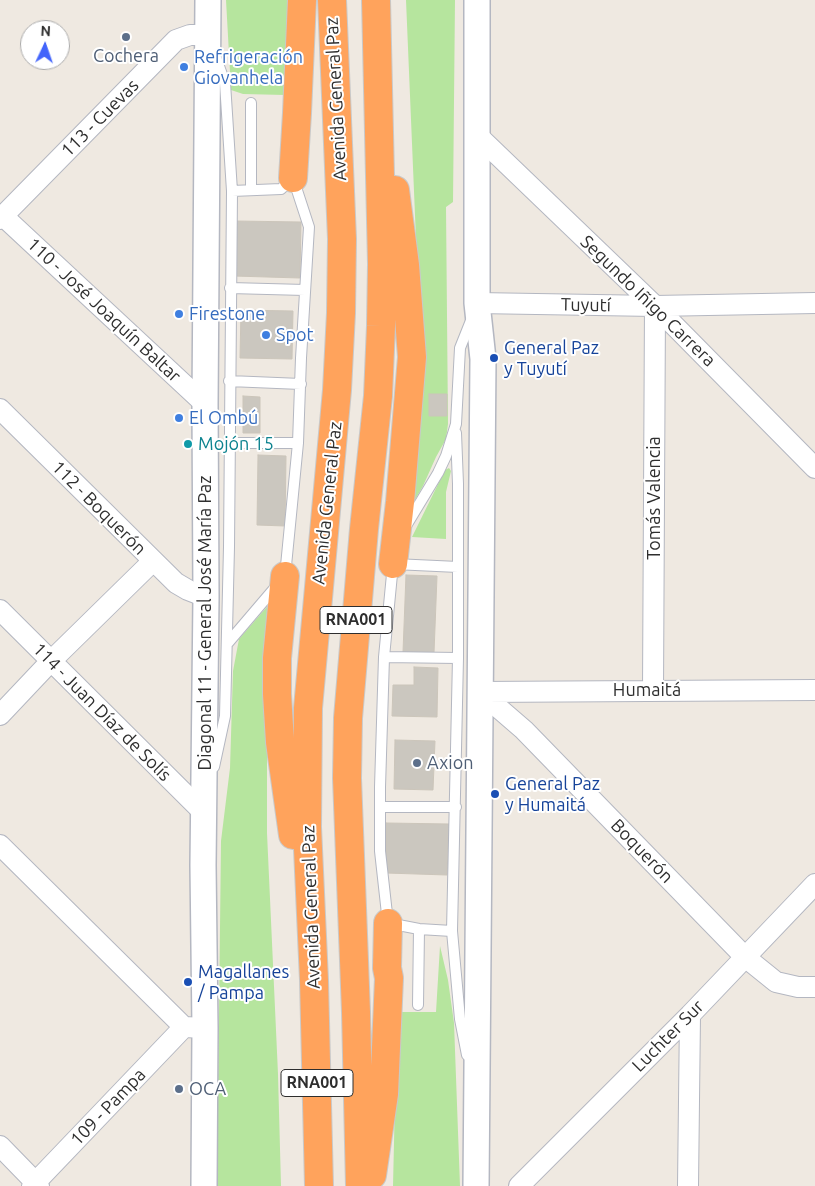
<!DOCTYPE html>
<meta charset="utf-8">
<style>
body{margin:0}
#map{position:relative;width:815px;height:1186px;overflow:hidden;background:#efe9e1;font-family:Ubuntu,sans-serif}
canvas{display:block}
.north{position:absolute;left:20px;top:20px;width:50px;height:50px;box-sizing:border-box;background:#fff;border:1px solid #ababab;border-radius:50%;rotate:3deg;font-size:14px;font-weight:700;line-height:20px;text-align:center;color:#2e2e2e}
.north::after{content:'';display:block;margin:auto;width:18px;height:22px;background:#4264fb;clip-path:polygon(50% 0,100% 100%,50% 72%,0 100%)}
</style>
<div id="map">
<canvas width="815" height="1186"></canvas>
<div class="north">N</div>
</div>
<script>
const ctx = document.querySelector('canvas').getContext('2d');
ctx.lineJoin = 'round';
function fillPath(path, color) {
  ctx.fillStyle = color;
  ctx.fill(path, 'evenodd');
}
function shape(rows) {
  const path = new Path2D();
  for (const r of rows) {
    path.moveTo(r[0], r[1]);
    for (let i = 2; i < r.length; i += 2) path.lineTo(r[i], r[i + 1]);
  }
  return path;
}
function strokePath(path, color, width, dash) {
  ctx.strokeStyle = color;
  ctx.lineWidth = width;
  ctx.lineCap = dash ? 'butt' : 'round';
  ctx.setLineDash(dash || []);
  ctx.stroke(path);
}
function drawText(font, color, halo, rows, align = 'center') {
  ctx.font = font + ' Ubuntu,sans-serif';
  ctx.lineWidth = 4;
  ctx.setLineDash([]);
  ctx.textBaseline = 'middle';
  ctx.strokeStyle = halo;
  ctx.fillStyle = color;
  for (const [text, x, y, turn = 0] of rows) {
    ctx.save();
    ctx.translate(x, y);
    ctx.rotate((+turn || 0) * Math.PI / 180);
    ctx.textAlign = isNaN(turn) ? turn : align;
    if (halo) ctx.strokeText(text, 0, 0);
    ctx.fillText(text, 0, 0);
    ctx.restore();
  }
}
const green = shape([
 [226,0,290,0,285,95,243,94,231,90],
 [406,0,455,0,453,202,446,207,448,424,446,439,436,457,423,486,409,510,417,263],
 [449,468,451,471,446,492,446,539,412,537,445,470],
 [272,601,267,661,267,833,278,1074,281,1186,217,1186,221,841,230,768,233,671,239,639],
 [440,946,448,980,454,1023,460,1186,393,1186,396,1055,400,1012,436,1012]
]);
const building = shape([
 [235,221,301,222,300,278,234,276,235,221],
 [241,310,293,311,292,359,240,358,241,310],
 [429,394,447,394,447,416,429,416,429,394],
 [243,396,260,397,260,433,243,433,243,396],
 [258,455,286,456,285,526,257,525,258,455],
 [406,575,437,576,434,653,403,652,406,575],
 [414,667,438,668,437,717,392,716,393,685,414,685,414,667],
 [395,740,435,741,433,790,394,789,395,740],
 [386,823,449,824,447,875,386,873,386,823]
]);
const service = shape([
 [215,55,225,83,232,191],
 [251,190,251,103],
 [230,288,305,290],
 [229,381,301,384],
 [456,433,458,484,458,658,452,931,460,1019,467,1055],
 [229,443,298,443],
 [406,526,438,473,446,456,456,424,460,348,472,318],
 [393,564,384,657,380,787,380,851,388,923,419,929,452,931],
 [394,564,458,567],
 [384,657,458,658],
 [214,767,225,716,229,547,232,191,281,189,293,178,309,227,301,358,298,443,285,576,227,644],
 [381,807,456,807],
 [418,1005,419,929]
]);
const minor = shape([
 [478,136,655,306,815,468],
 [3,216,205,404],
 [0,219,176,40,190,35,209,35],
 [477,303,655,306,815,303],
 [0,409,176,583,188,590,206,597],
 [0,610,204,813],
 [653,690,655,306],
 [480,692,524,730,745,957,776,982,798,987,815,987],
 [480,692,815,690],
 [0,715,51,661,153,561],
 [0,845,184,1027,205,1028],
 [0,1146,39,1186],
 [32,1186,184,1027],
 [519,1186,690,1015,815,884],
 [688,1186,690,1015]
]);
const tertiary = shape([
 [204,1186,205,1028,203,865,206,597,205,404,208,0],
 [476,1186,483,359,477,303,477,0]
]);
const motorway = shape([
 [293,178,297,113,302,0],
 [393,564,400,502,412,357,405,265,395,190],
 [285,576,277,658,277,694,280,742,293,835],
 [372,1175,384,1094,389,978,387,968,388,923],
 [319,1186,314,980,307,827,308,708,337,390,341,313,342,239,332,0],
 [360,1186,356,1012,347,778,348,718,364,529,378,396,381,326,382,264,376,0]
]);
const markers = [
 [126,37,5,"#5c6f8a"],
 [184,67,5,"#3f7fe0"],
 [179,314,5,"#3f7fe0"],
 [266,335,5,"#3f7fe0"],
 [494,358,5,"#1a4fb4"],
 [179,418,5,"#3f7fe0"],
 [188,444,5,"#0f9aa8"],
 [417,763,5,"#5c6f8a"],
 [495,794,5,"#1a4fb4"],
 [188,982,5,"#1a4fb4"],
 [179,1089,5,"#5c6f8a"]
];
const shields = [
 [356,620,72],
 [317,1083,72]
];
const shieldNames = [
 ["RNA001",356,620],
 ["RNA001",317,1083]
];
const serviceNames = [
 ["Cochera",126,56,"center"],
 ["Axion",427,763],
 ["OCA",189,1089]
];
const shopNames = [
 ["Refrigeración",194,57],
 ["Giovanhela",194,78],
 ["Firestone",189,314],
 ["Spot",276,335],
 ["El Ombú",189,418]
];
const streetNames = [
 ["Avenida General Paz",336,99,-93],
 ["113 - Cuevas",100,118,-45],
 ["Segundo Iñigo Carrera",648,301,44],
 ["Tuyutí",586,305,1],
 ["110 - José Joaquín Baltar",104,310,43],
 ["Tomás Valencia",654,498,-90],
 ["Avenida General Paz",327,503,-84],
 ["112 - Boquerón",99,508,45],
 ["Diagonal 11 - General José María Paz",205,623,-90],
 ["Humaitá",647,690],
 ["114 - Juan Díaz de Solís",102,712,45],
 ["Boquerón",642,851,46],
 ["Avenida General Paz",311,907,-92],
 ["Luchter Sur",668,1036,-45],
 ["109 - Pampa",108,1107,-46]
];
const transitNames = [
 ["General Paz",504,348],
 ["y Tuyutí",504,369],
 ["General Paz",505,784],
 ["y Humaitá",505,805],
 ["Magallanes",198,972],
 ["/ Pampa",198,993]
];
const cultureNames = [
 ["Mojón 15",198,444]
];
fillPath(green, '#b6e59e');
fillPath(building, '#cbc7bf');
strokePath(building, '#cbc5ba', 1);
strokePath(service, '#b4b7c1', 12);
strokePath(minor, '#b4b7c1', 22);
strokePath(tertiary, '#b4b7c1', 28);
strokePath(motorway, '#c9c9c9', 30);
strokePath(service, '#fff', 10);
strokePath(minor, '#fff', 20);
strokePath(tertiary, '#fff', 25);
strokePath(motorway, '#ffa35c', 28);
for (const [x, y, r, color] of markers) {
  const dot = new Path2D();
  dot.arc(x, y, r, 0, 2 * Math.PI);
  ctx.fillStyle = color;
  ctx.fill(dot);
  strokePath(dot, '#fff', 2);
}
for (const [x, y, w] of shields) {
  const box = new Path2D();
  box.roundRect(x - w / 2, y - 13.5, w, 27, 4);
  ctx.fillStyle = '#fff';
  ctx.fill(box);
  strokePath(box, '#2e2e2e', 1);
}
drawText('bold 16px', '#2e2e2e', null, shieldNames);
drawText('18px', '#4e5e75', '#fff', serviceNames, 'left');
drawText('18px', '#366cbe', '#fff', shopNames, 'left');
drawText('18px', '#2e2e2e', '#fff', streetNames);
drawText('18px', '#164399', '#fff', transitNames, 'left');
drawText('18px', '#0d838f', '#fff', cultureNames, 'left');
</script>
